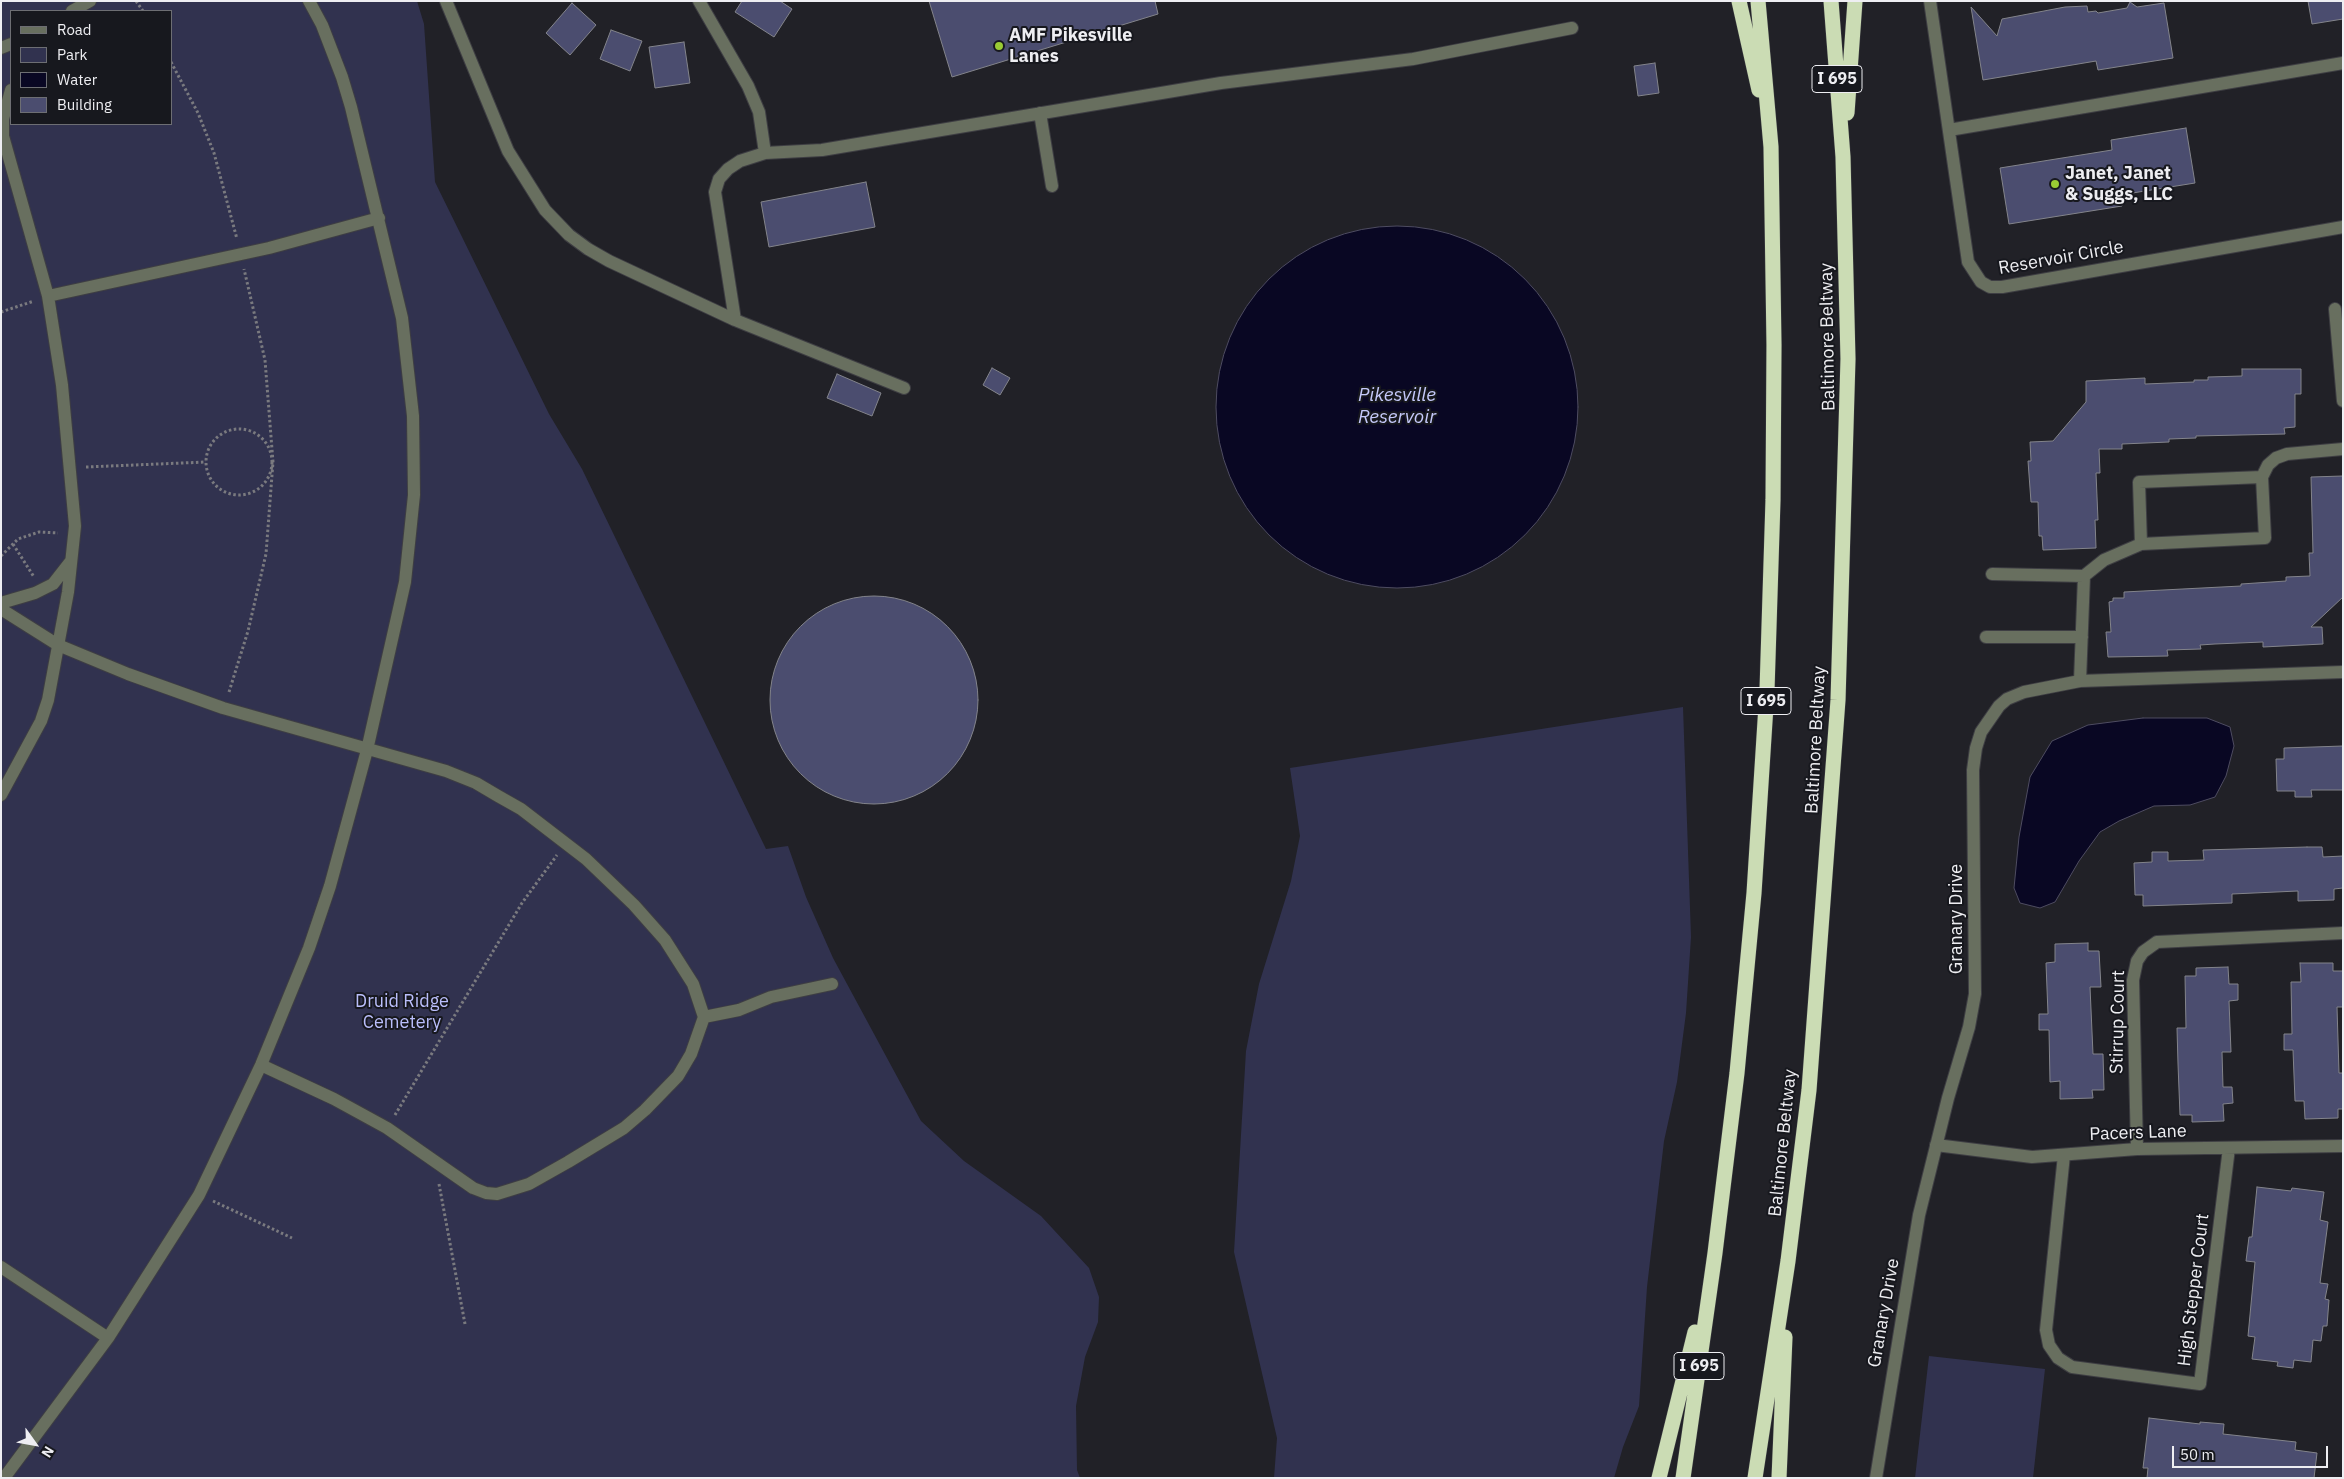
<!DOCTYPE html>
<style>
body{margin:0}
#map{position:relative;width:2344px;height:1479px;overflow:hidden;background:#212127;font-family:"IBM Plex Sans",sans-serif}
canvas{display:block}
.frame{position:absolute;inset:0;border:2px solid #eeeef2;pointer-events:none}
.legend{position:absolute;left:10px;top:10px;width:162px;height:115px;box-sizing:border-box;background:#17181e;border:1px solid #6d6e73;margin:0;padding:6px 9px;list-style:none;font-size:15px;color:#eeeef2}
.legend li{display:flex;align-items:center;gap:10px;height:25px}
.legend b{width:25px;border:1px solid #6d6e73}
.north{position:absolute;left:10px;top:1419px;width:50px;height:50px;-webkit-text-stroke:4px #17181e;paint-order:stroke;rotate:122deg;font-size:14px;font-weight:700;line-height:20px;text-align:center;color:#eeeef2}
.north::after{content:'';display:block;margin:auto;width:18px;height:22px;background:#eeeef2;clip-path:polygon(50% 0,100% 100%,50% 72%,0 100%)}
.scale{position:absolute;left:2172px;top:1446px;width:156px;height:22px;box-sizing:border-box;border:2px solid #eeeef2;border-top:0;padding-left:6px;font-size:15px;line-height:18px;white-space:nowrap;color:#eeeef2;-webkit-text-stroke:4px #17181e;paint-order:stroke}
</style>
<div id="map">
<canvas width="2344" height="1479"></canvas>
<div class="frame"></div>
<ul class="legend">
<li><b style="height:6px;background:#686f5f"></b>Road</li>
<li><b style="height:14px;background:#31324f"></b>Park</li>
<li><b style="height:14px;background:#090723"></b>Water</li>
<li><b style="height:14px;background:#4b4d6f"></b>Building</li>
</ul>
<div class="north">N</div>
<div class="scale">50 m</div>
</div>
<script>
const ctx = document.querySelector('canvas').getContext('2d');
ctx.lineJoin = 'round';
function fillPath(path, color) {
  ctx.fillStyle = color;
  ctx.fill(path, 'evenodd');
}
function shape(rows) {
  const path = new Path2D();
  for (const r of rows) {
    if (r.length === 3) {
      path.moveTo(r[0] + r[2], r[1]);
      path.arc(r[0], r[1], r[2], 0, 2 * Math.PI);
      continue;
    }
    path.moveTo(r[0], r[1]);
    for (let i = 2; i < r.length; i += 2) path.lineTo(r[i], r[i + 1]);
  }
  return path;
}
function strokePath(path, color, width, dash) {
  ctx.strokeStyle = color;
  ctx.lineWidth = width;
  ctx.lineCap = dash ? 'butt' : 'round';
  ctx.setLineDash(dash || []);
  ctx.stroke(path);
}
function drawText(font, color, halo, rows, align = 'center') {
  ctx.font = font + ' "IBM Plex Sans",sans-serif';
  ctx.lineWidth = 4;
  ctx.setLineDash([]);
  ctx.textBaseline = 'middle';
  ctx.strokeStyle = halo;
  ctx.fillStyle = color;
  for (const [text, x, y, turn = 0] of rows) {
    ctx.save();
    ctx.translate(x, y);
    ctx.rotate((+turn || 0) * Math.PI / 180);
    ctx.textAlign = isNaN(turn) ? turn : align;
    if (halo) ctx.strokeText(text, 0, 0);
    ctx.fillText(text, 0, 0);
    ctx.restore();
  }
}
const green = shape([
 [1,1,417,1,424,24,435,182,549,414,582,469,766,849,788,846,806,897,833,958,921,1121,964,1161,1041,1216,1089,1268,1099,1297,1098,1322,1085,1357,1076,1406,1077,1470,1080,1478,1,1478],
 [11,11,171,11,171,124,11,124],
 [1683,707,1691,937,1686,1013,1677,1082,1664,1141,1647,1287,1639,1406,1623,1447,1614,1478,1274,1478,1277,1438,1234,1252,1246,1051,1259,984,1291,881,1300,836,1290,768],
 [1929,1356,2045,1369,2033,1478,1915,1478]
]);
const water = shape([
 [1397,407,181],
 [2143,718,2207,718,2230,727,2234,746,2226,776,2215,797,2190,805,2154,806,2119,821,2100,832,2079,861,2055,902,2040,908,2020,903,2014,888,2019,837,2030,777,2052,741,2088,725,2143,718]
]);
const building = shape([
 [742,1,780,1,792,9,774,37,735,12,742,1],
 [929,1,1155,1,1158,14,952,77,929,1],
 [2308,1,2343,1,2343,19,2312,24,2308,1],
 [2130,2,2137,7,2164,3,2173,58,2098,70,2096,61,1983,80,1971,7,1997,36,2002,19,2065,7,2087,6,2088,12,2096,11,2098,13,2127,8,2130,2],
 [572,3,596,25,570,55,546,33,572,3],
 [611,30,642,41,630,71,600,59,611,30],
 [684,42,690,83,655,88,649,47,684,42],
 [1655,63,1659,93,1638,96,1634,66,1655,63],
 [2186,128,2195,183,2120,195,2122,206,2009,224,2000,168,2112,150,2111,140,2186,128],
 [866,182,875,227,769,247,761,202,866,182],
 [992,368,1010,378,1000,395,983,385,992,368],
 [2242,369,2301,369,2301,394,2295,394,2295,427,2284,428,2285,434,2196,436,2196,438,2169,439,2169,442,2122,444,2122,449,2099,449,2100,473,2096,473,2098,520,2095,520,2096,548,2043,550,2042,536,2039,536,2038,502,2031,502,2028,461,2031,461,2030,442,2053,441,2086,402,2086,381,2145,378,2145,384,2194,382,2194,380,2208,380,2208,377,2242,376,2242,369],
 [837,374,881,393,872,416,827,398,837,374],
 [2343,476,2343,597,2311,627,2322,627,2323,644,2263,647,2263,642,2215,644,2200,645,2201,649,2167,650,2168,656,2108,657,2106,632,2111,632,2109,602,2113,601,2113,598,2124,598,2124,592,2241,586,2241,584,2286,581,2286,577,2310,576,2309,553,2313,553,2311,477,2343,476],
 [874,700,104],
 [2343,746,2343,790,2311,790,2312,797,2295,797,2295,791,2277,791,2276,759,2284,759,2284,748,2343,746],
 [2307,847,2322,847,2323,857,2343,856,2343,888,2334,889,2334,900,2298,901,2298,891,2232,894,2232,903,2143,906,2143,895,2135,895,2134,863,2152,862,2152,852,2168,852,2168,861,2204,860,2203,850,2307,847],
 [2088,943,2088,951,2099,951,2101,987,2090,987,2093,1054,2103,1054,2104,1090,2092,1090,2093,1098,2060,1099,2060,1081,2050,1082,2049,1030,2039,1030,2039,1014,2048,1014,2046,963,2055,962,2055,944,2088,943],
 [2300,963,2333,963,2333,971,2343,971,2343,1007,2337,1007,2339,1073,2343,1073,2343,1109,2338,1109,2338,1118,2305,1119,2304,1101,2295,1101,2293,1050,2284,1050,2284,1034,2292,1034,2291,982,2301,982,2300,963],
 [2228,967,2229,984,2238,984,2238,1000,2229,1001,2231,1052,2222,1052,2223,1087,2232,1087,2233,1103,2223,1104,2224,1121,2192,1122,2192,1115,2180,1115,2178,1064,2177,1028,2186,1028,2185,976,2196,976,2196,968,2228,967],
 [2257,1187,2291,1191,2292,1188,2324,1192,2320,1220,2328,1222,2320,1283,2328,1284,2325,1299,2329,1300,2327,1326,2323,1326,2321,1341,2313,1340,2311,1362,2294,1360,2293,1368,2277,1366,2278,1362,2252,1359,2255,1337,2248,1336,2255,1262,2246,1261,2249,1237,2252,1237,2257,1187],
 [2149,1418,2200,1424,2200,1422,2224,1424,2223,1434,2296,1442,2295,1450,2317,1453,2314,1478,2147,1478,2148,1468,2143,1468,2149,1418]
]);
const path = shape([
 [136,1,143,11],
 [171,62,198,113,214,153,237,239],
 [1,312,34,301],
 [239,462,33],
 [86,467,206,462],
 [13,544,34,577],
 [1,556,18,539,39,532,58,533],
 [229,692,248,631,266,554,273,462,265,360,244,269],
 [395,1115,522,903,557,855],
 [439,1184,465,1324],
 [213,1201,292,1238]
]);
const minor = shape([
 [446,1,508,151,545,210,569,235,588,249,609,261,735,320,904,388],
 [699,1,748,86,759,112,765,153,740,161,728,169,719,179,715,192,735,320],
 [1930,1,1968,262,1981,282,1990,287,2002,287,2343,227],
 [72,11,90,1],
 [1,48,11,44],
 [1040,113,1052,186],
 [1949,130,2343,63],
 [765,153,822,150,1221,83,1413,59,1572,28],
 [48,296,269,248,379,218],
 [2335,309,2343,401],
 [2262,477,2268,465,2276,458,2287,454,2343,449],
 [1992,574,2084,576],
 [1,603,35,593,53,584,71,561],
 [1,609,58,645,128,674,223,708,446,771,476,783,498,796,521,809,586,859,634,905,665,940,693,984,704,1017,691,1054,678,1076,645,1110,624,1128,568,1162,529,1184,497,1194,486,1193,473,1188,387,1128,334,1099,261,1065],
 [1986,637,2082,637],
 [2080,681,2084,576,2104,560,2141,544,2139,482,2262,477,2265,538,2141,544],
 [1,795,41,721,48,700,68,592,75,526,62,385,48,296,3,136,3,119,11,90],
 [704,1017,739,1010,771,997,832,984],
 [1936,1145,2032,1157,2137,1149,2343,1146],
 [2137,1149,2133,980,2137,961,2143,952,2157,942,2343,933],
 [2064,1155,2046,1330,2049,1345,2058,1358,2072,1367,2200,1384,2229,1148],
 [1,1267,108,1338],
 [4,1478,108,1338,199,1195,261,1065,309,948,330,886,367,750,405,582,414,495,413,416,402,318,351,107,342,77,322,25,309,1],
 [1876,1478,1919,1215,1948,1098,1969,1027,1975,994,1973,770,1976,748,1981,732,1999,706,2007,699,2024,692,2080,681,2343,672]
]);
const highway = shape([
 [1739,1,1759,90],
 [1847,113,1855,1],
 [1659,1478,1695,1332],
 [1683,1478,1715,1253,1737,1073,1754,893,1767,690,1773,500,1774,345,1771,147,1758,1],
 [1755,1478,1788,1261,1809,1090,1838,700,1848,359,1843,157,1831,1],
 [1779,1478,1785,1337]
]);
const markers = [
 [999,46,5,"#9acb34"],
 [2055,184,5,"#9acb34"]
];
const shields = [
 [1837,79,50],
 [1766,701,50],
 [1699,1366,50]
];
const shieldNames = [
 ["I 695",1837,79],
 ["I 695",1766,701],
 ["I 695",1699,1366]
];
const poiNames = [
 ["AMF Pikesville",1009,36],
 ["Lanes",1009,57],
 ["Janet, Janet",2065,174],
 ["& Suggs, LLC",2065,195]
];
const streetNames = [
 ["Reservoir Circle",2061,258,-10],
 ["Baltimore Beltway",1828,337,-91],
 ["Baltimore Beltway",1816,740,-87],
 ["Granary Drive",1957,919,-90],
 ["Stirrup Court",2118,1022,-89],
 ["Pacers Lane",2138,1133,-2],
 ["Baltimore Beltway",1783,1143,-84],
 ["High Stepper Court",2194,1290,-83],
 ["Granary Drive",1884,1313,-80]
];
const parkNames = [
 ["Druid Ridge",402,1002],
 ["Cemetery",402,1023]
];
const waterNames = [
 ["Pikesville",1397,396],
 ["Reservoir",1397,418]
];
fillPath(green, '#31324f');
fillPath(water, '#090723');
strokePath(water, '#4e4c61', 1);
fillPath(building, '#4b4d6f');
strokePath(building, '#83848b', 1);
strokePath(minor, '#3e3e43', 14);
strokePath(highway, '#3e3e43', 16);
strokePath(path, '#7a7a7f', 3, [2.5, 2.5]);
strokePath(minor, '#686f5f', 12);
strokePath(highway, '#cbdcb4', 15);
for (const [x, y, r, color] of markers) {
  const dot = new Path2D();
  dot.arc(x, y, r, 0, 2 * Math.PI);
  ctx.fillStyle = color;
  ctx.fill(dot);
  strokePath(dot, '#17181e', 2);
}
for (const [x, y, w] of shields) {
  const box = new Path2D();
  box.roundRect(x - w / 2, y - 13.5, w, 27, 4);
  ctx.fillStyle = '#17181e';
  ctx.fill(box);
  strokePath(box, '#eeeef2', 1);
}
drawText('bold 16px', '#eeeef2', null, shieldNames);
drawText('bold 18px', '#eeeef2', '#17181e', poiNames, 'left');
drawText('18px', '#eeeef2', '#17181e', streetNames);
drawText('18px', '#babefb', '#17181e', parkNames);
drawText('italic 19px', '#c5c9fa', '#17181e', waterNames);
</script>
